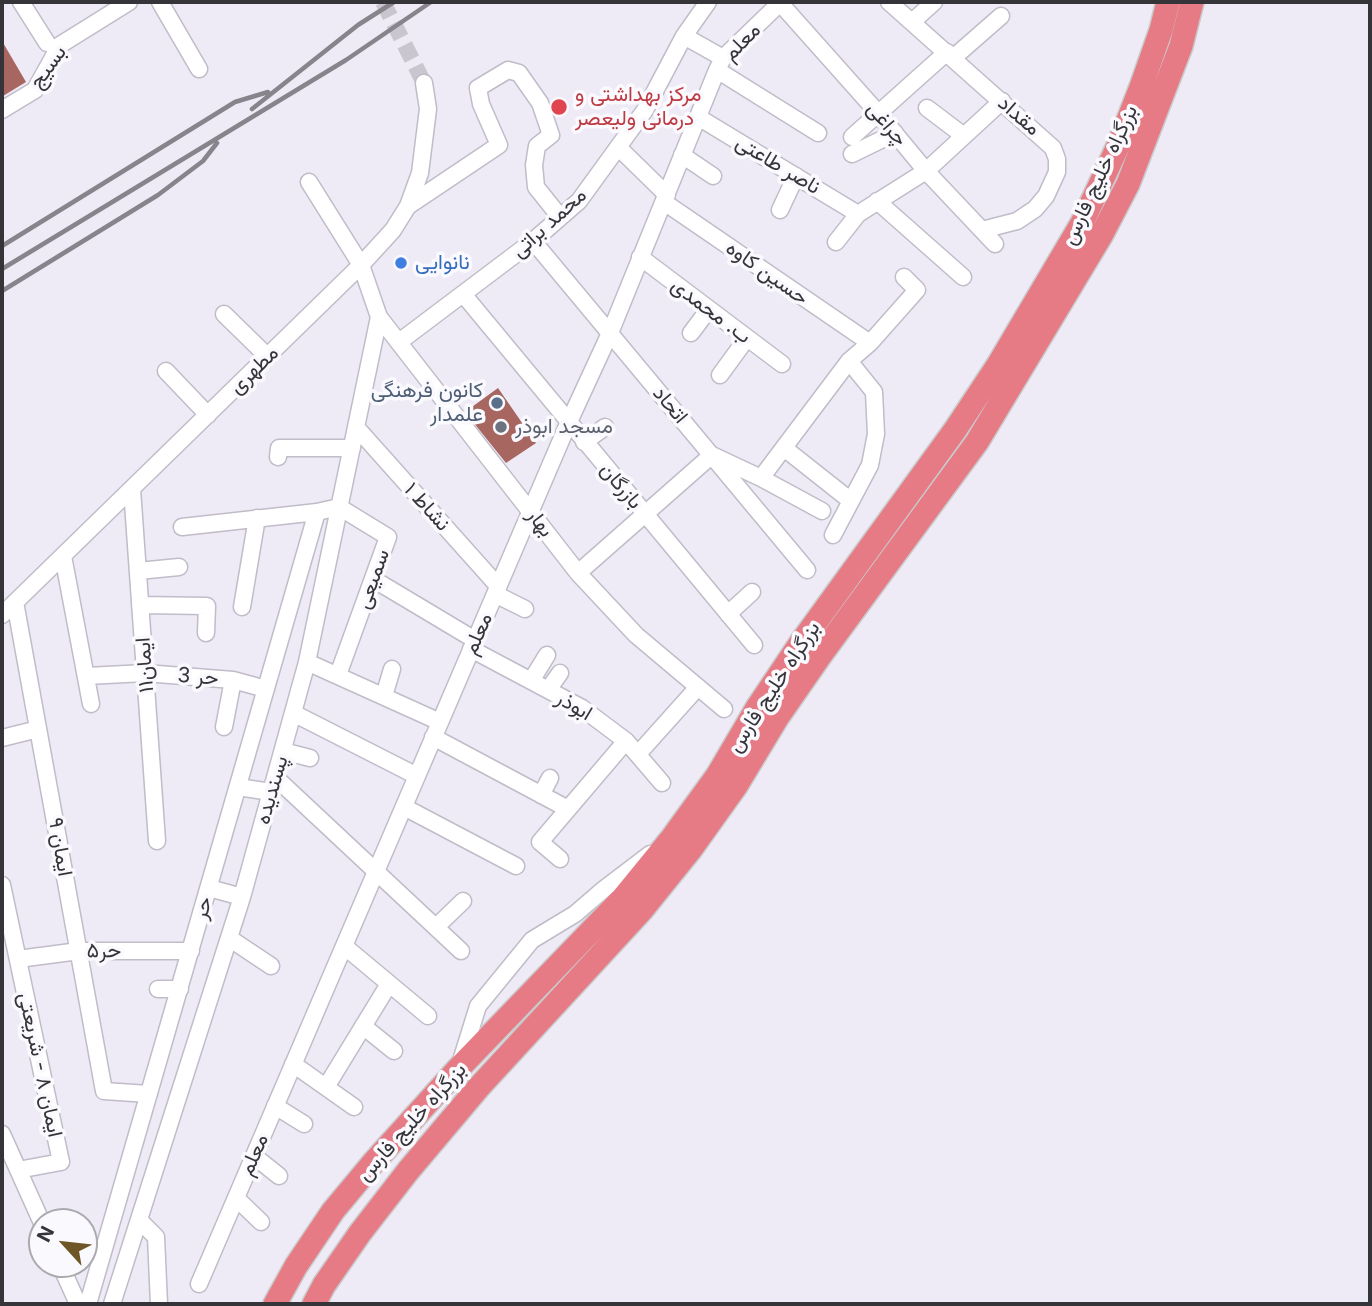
<!DOCTYPE html>
<meta charset="utf-8">
<style>
body{margin:0}
#map{position:relative;width:1372px;height:1306px;overflow:hidden;background:#eeeaf6;font-family:Inter,sans-serif}
canvas{display:block}
.frame{position:absolute;inset:0;border:4px solid #353438;pointer-events:none}
.north{position:absolute;left:28px;top:1208px;width:70px;height:70px;box-sizing:border-box;background:#faf9fe;border:2px solid #abaaaf;border-radius:50%;rotate:297deg;font-size:19px;font-weight:700;line-height:28px;text-align:center;color:#353438}
.north::after{content:'';display:block;margin:auto;width:24px;height:32px;background:#6f5627;clip-path:polygon(50% 0,100% 100%,50% 72%,0 100%)}
</style>
<div id="map">
<canvas width="1372" height="1306"></canvas>
<div class="frame"></div>
<div class="north">N</div>
</div>
<script>
const ctx = document.querySelector('canvas').getContext('2d');
ctx.lineJoin = 'round';
function fillPath(path, color) {
  ctx.fillStyle = color;
  ctx.fill(path, 'evenodd');
}
function shape(rows) {
  const path = new Path2D();
  for (const r of rows) {
    path.moveTo(r[0], r[1]);
    for (let i = 2; i < r.length; i += 2) path.lineTo(r[i], r[i + 1]);
  }
  return path;
}
function strokePath(path, color, width, dash) {
  ctx.strokeStyle = color;
  ctx.lineWidth = width;
  ctx.lineCap = dash ? 'butt' : 'round';
  ctx.setLineDash(dash || []);
  ctx.stroke(path);
}
function drawText(font, color, halo, rows, align = 'center') {
  ctx.font = font + ' Inter,Vazirmatn,sans-serif';
  ctx.lineWidth = 7;
  ctx.setLineDash([]);
  ctx.textBaseline = 'middle';
  ctx.strokeStyle = halo;
  ctx.fillStyle = color;
  for (const [text, x, y, turn = 0] of rows) {
    ctx.save();
    ctx.translate(x, y);
    ctx.rotate((+turn || 0) * Math.PI / 180);
    ctx.textAlign = isNaN(turn) ? turn : align;
    if (halo) ctx.strokeText(text, 0, 0);
    ctx.fillText(text, 0, 0);
    ctx.restore();
  }
}
const building = shape([
 [2,41,26,82,3,96,2,94],
 [498,388,536,443,506,463,465,412]
]);
const minorTunnel = shape([
 [383,2,424,83]
]);
const minor = shape([
 [21,2,47,43],
 [160,2,199,69],
 [889,2,1053,148,1057,159,1057,172,1046,196,1035,209,1017,221,982,230],
 [780,3,878,113,926,171,995,244],
 [912,22,934,2],
 [684,36,723,58],
 [953,58,1001,16],
 [717,70,818,133],
 [927,108,964,136],
 [2,110,35,90,60,45,129,2],
 [698,117,858,214],
 [852,137,947,52],
 [619,148,667,195],
 [852,154,895,133],
 [682,155,713,176],
 [877,201,963,277],
 [664,202,870,343],
 [408,206,499,145,481,104,478,88,508,70,519,73,540,103,551,135,537,146,534,165,536,187,560,217],
 [780,210,796,176],
 [533,241,807,570],
 [836,242,858,214,926,171,1002,101],
 [640,257,782,364],
 [463,294,754,645],
 [224,314,268,357],
 [379,317,578,573,636,635,724,709],
 [691,333,709,309],
 [399,342,533,241,579,201,645,110,684,36,708,2],
 [166,371,208,415],
 [720,375,747,338],
 [356,427,498,586],
 [584,442,605,427],
 [784,448,851,501],
 [278,457,279,448,352,448],
 [761,478,849,361,870,343,917,290,904,277],
 [132,489,157,841],
 [182,527,317,512,339,507,388,537,338,675],
 [833,535,870,465,876,434,874,392,849,361],
 [63,556,91,704],
 [138,571,179,567],
 [578,573,712,455,761,478,822,511],
 [373,579,475,640],
 [495,594,525,609],
 [15,602,104,1091,149,1094],
 [140,605,207,606,206,633],
 [242,607,257,518],
 [728,614,752,592],
 [2,615,361,265,393,230,408,206,420,173,428,109,424,83],
 [471,649,582,708,626,741,662,783],
 [307,662,440,722],
 [87,676,145,673,233,680,266,689],
 [531,681,547,655],
 [548,690,560,673],
 [384,696,392,669],
 [293,713,417,776],
 [224,727,233,680],
 [433,737,568,809],
 [2,738,38,729],
 [283,751,310,758],
 [638,754,698,687],
 [276,778,461,951],
 [238,787,271,792],
 [541,795,550,778],
 [404,807,516,866],
 [560,859,540,842,626,741],
 [2,885,61,1162,18,1170],
 [209,888,242,897],
 [436,927,463,901],
 [229,938,271,966],
 [344,946,428,1016],
 [18,959,79,951,191,951],
 [158,989,180,989],
 [363,1026,394,1051],
 [293,1064,354,1107],
 [460,1064,478,1006,532,940,575,914,604,889,650,854],
 [326,1087,389,984],
 [275,1106,304,1124],
 [2,1134,42,1223],
 [254,1156,279,1176],
 [236,1198,261,1222],
 [139,1220,156,1237,159,1304],
 [60,1264,78,1304],
 [199,1284,568,424,610,333,717,70,723,58,781,2],
 [88,1304,317,512],
 [112,1304,242,897,307,662,379,317,361,265,309,182]
]);
const highway = shape([
 [275,1304,296,1266,333,1211,373,1163,458,1069,623,898,672,838,717,776,757,708,800,644,955,430,998,365,1082,223,1118,146,1141,87,1161,30,1168,2],
 [314,1304,324,1285,360,1233,408,1171,478,1088,641,911,691,849,736,786,777,718,820,656,977,442,1102,234,1128,184,1181,46,1192,2]
]);
const rail = shape([
 [252,109,358,25,394,2],
 [2,246,235,102,268,92],
 [2,269,346,60,431,2],
 [2,291,158,195,203,161,217,143]
]);
const markers = [
 [559,107,9,"#e0444e"],
 [401,263,7,"#3f7fe0"],
 [497,403,7,"#5c6f8a"],
 [501,427,7,"#6b7280"]
];
const streetNames = [
 ["معلم",742,42,-46],
 ["بسیج",48,67,-54],
 ["مقداد",1019,116,41],
 ["چراغی",887,124,50],
 ["ناصر طاعتی",778,165,31],
 ["بزرگراه خلیج فارس",1100,175,-65],
 ["محمد براتی",549,223,-42],
 ["حسین کاوه",767,273,35],
 ["ب. محمدی",711,311,37],
 ["مطهری",254,370,-44],
 ["اتحاد",670,405,50],
 ["بازرگان",621,486,50],
 ["نشاط ۱",427,507,48],
 ["بهار",540,523,53],
 ["سمیعی",373,579,-70],
 ["معلم",478,634,-67],
 ["ایمان۱۱",145,665,-94],
 ["حر 3",198,677,4],
 ["بزرگراه خلیج فارس",774,687,-57],
 ["ابوذر",574,706,31],
 ["پسندیده",272,790,-74],
 ["ایمان ۹",60,847,80],
 ["حر",203,908,-74],
 ["حر۵",104,951,-1],
 ["ایمان ۸ - شریعتی",40,1065,78],
 ["بزرگراه خلیج فارس",412,1122,-48],
 ["معلم",254,1155,-67]
];
const healthNames = [
 ["مرکز بهداشتی و",575,95],
 ["درمانی ولیعصر",575,119]
];
const shopNames = [
 ["نانوایی",415,263]
];
const serviceNames = [
 ["کانون فرهنگی",483,391],
 ["علمدار",483,415]
];
const worshipNames = [
 ["مسجد ابوذر",515,427]
];
fillPath(building, '#a76660');
strokePath(minorTunnel, '#c9c6d0', 16, [16, 8]);
strokePath(minor, '#c0bcc8', 19);
strokePath(highway, '#cacacb', 26);
strokePath(minor, '#fff', 16);
strokePath(highway, '#e77b85', 23);
strokePath(rail, '#87848c', 4.5);
for (const [x, y, r, color] of markers) {
  const dot = new Path2D();
  dot.arc(x, y, r, 0, 2 * Math.PI);
  ctx.fillStyle = color;
  ctx.fill(dot);
  strokePath(dot, '#faf9fe', 2.5);
}
drawText('21px', '#353438', '#faf9fe', streetNames);
drawText('21px', '#be3a42', '#faf9fe', healthNames, 'left');
drawText('21px', '#366cbe', '#faf9fe', shopNames, 'left');
drawText('21px', '#4e5e75', '#faf9fe', serviceNames, 'right');
drawText('21px', '#5b616d', '#faf9fe', worshipNames, 'left');
</script>
